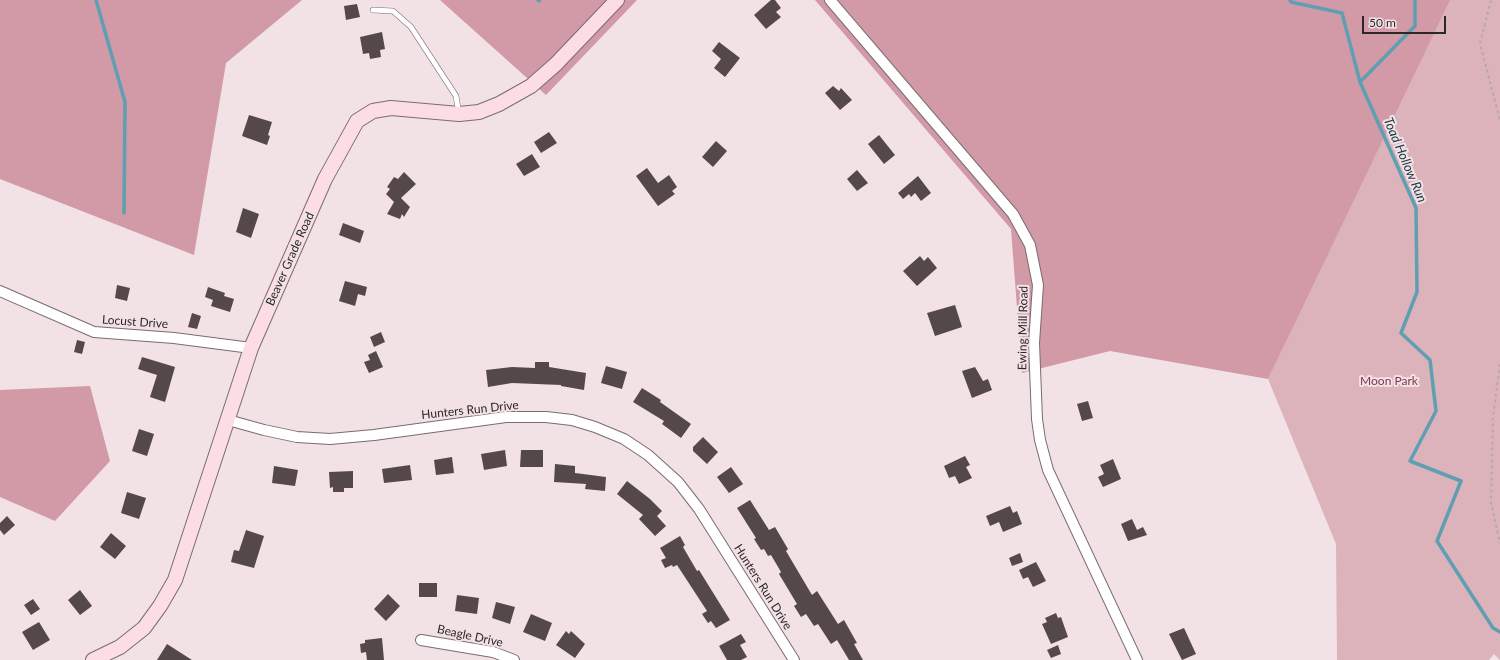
<!DOCTYPE html>
<style>
body{margin:0}
#map{position:relative;width:1500px;height:660px;overflow:hidden;background:#f2e2e5;font-family:Lato,sans-serif}
canvas{display:block}
.scale{position:absolute;left:1362px;top:16px;width:84px;height:18px;box-sizing:border-box;border:2px solid #2d2728;border-top:0;padding-left:5px;font-size:12px;line-height:14px;white-space:nowrap;color:#2d2728;-webkit-text-stroke:3px #f2e2e5;paint-order:stroke}
</style>
<div id="map">
<canvas width="1500" height="660"></canvas>
<div class="scale">50 m</div>
</div>
<script>
const ctx = document.querySelector('canvas').getContext('2d');
ctx.lineJoin = 'round';
function fillPath(path, color) {
  ctx.fillStyle = color;
  ctx.fill(path, 'evenodd');
}
function shape(rows) {
  const path = new Path2D();
  for (const r of rows) {
    path.moveTo(r[0], r[1]);
    for (let i = 2; i < r.length; i += 2) path.lineTo(r[i], r[i + 1]);
  }
  return path;
}
function strokePath(path, color, width, dash) {
  ctx.strokeStyle = color;
  ctx.lineWidth = width;
  ctx.lineCap = dash ? 'butt' : 'round';
  ctx.setLineDash(dash || []);
  ctx.stroke(path);
}
function drawText(font, color, halo, rows, align = 'center') {
  ctx.font = font + ' Lato,sans-serif';
  ctx.lineWidth = 4;
  ctx.setLineDash([]);
  ctx.textBaseline = 'middle';
  ctx.strokeStyle = halo;
  ctx.fillStyle = color;
  for (const [text, x, y, turn = 0] of rows) {
    ctx.save();
    ctx.translate(x, y);
    ctx.rotate((+turn || 0) * Math.PI / 180);
    ctx.textAlign = isNaN(turn) ? turn : align;
    if (halo) ctx.strokeText(text, 0, 0);
    ctx.fillText(text, 0, 0);
    ctx.restore();
  }
}
const green = shape([
 [1446,0,1500,0,1500,660,1494,654,1489,660,1337,660,1336,544,1268,379]
]);
const forest = shape([
 [0,0,302,0,226,63,194,255,0,179],
 [440,0,637,0,546,95],
 [815,0,1450,0,1268,379,1110,351,1022,373,1011,229],
 [90,386,110,461,55,521,0,497,0,390]
]);
const stream = shape([
 [96,0,125,102,124,213],
 [538,0,539,1],
 [1290,0,1291,2,1342,13,1360,82],
 [1415,0,1415,26,1360,82,1416,208,1417,292,1401,333,1430,360,1436,411,1410,461,1461,481,1437,541,1493,628,1500,632]
]);
const building = shape([
 [771,0,775,0,781,8,776,12,781,17,766,29,754,15],
 [357,4,360,17,346,20,344,6],
 [382,32,385,49,380,50,381,57,370,59,369,53,363,54,360,37],
 [719,42,740,58,725,77,714,68,721,59,712,51],
 [833,86,839,91,841,88,852,100,840,110,825,93],
 [249,115,272,122,268,135,270,136,267,145,242,136],
 [549,132,557,143,541,153,534,142],
 [879,135,895,155,884,164,868,144],
 [716,141,727,151,713,167,702,157],
 [532,154,540,167,524,176,516,164],
 [647,168,658,183,669,175,677,187,672,191,675,194,658,206,636,176],
 [857,170,868,183,857,191,847,179],
 [404,172,416,184,401,198,410,207,404,217,402,214,400,219,387,214,394,202,386,194,390,189,387,187,394,177,398,179],
 [918,176,931,193,921,201,915,193,911,197,909,194,903,199,898,193],
 [243,208,259,214,251,238,236,232],
 [343,223,364,231,360,243,339,235],
 [920,256,924,261,928,257,937,268,917,286,903,271],
 [345,281,367,287,365,296,358,294,355,306,339,301],
 [117,285,130,288,127,301,115,298],
 [208,287,225,293,224,296,234,299,230,312,211,306,213,300,205,297],
 [955,305,962,327,935,336,927,313],
 [192,313,201,316,197,329,188,327],
 [381,332,385,342,374,347,370,337],
 [77,340,85,342,82,354,74,352],
 [376,351,383,367,369,373,364,362,370,360,368,355],
 [142,357,175,367,165,402,150,397,157,375,138,369],
 [535,362,549,362,549,367,586,373,584,390,561,386,561,385,512,383,488,387,486,370,512,367,535,368],
 [606,366,627,372,622,389,601,383],
 [975,367,983,381,988,379,992,390,972,398,962,371],
 [642,388,661,400,660,402,691,424,681,438,662,424,664,421,633,402],
 [1088,401,1093,418,1082,421,1077,404],
 [139,429,154,434,147,456,132,451],
 [703,437,718,452,707,464,693,451,693,447],
 [505,450,507,466,484,470,481,454],
 [521,450,543,450,543,467,520,467],
 [965,456,970,465,966,467,972,478,959,484,955,476,949,478,944,466],
 [452,457,454,473,436,475,434,460],
 [1113,459,1121,479,1103,487,1098,477,1104,474,1100,465],
 [555,464,575,466,575,473,606,477,605,491,585,489,586,484,554,482],
 [410,465,412,480,384,483,382,469],
 [274,466,298,470,295,486,272,483],
 [731,467,743,484,729,493,717,477],
 [353,471,353,488,344,488,344,492,333,492,333,487,330,488,329,472],
 [627,481,650,499,662,511,657,516,666,526,655,536,639,519,643,515,617,494],
 [127,492,146,498,139,519,121,513],
 [750,500,769,530,775,527,788,549,786,551,812,595,817,591,838,624,844,620,857,643,854,644,863,660,849,660,837,640,831,644,818,624,814,626,806,614,801,617,794,606,797,604,779,574,781,572,771,555,768,556,764,549,761,550,754,539,756,538,737,508],
 [1010,506,1013,513,1017,511,1022,524,1003,532,999,522,990,526,986,516],
 [7,516,15,525,4,535,0,530,0,523],
 [1132,519,1137,530,1143,527,1147,535,1128,541,1121,524],
 [246,530,264,536,254,568,231,562,234,550,239,551],
 [111,533,126,546,115,559,100,547],
 [680,536,685,545,683,547,697,571,699,570,730,620,716,628,711,621,708,623,702,614,707,611,677,565,673,567,672,565,665,568,661,560,666,558,660,548],
 [1020,553,1023,562,1012,566,1009,558],
 [1036,562,1046,581,1033,587,1028,577,1023,579,1019,570],
 [419,583,437,583,437,597,419,597],
 [80,590,92,606,80,615,68,600],
 [388,594,400,606,386,621,374,609],
 [457,595,479,598,477,614,455,611],
 [33,599,40,609,31,615,24,605],
 [496,602,515,607,510,624,492,618],
 [1056,613,1058,618,1061,617,1068,637,1051,644,1042,624,1047,622,1045,618],
 [531,614,552,623,545,641,523,632],
 [39,622,50,640,33,650,22,632],
 [1184,628,1196,654,1182,660,1169,634],
 [566,631,569,634,571,631,585,644,575,658,556,645],
 [741,634,746,642,740,645,747,657,741,660,727,660,719,646],
 [382,638,384,660,367,660,366,652,361,653,360,644,365,643,365,640],
 [167,644,192,660,157,660],
 [1058,645,1061,654,1051,658,1047,650]
]);
const path = shape([
 [1491,0,1480,43,1500,121],
 [1500,364,1493,417,1491,502,1500,543]
]);
const lane = shape([
 [373,10,393,11,411,27,456,96,459,114]
]);
const street = shape([
 [830,0,1013,214,1030,245,1038,285,1034,343,1037,419,1040,440,1048,470,1137,660],
 [0,291,94,332,174,338,251,348],
 [228,420,264,430,297,437,330,439,374,435,506,417,546,417,572,420,595,427,624,439,648,455,678,482,699,509,794,660],
 [421,640,493,652,514,660]
]);
const secondary = shape([
 [93,660,120,647,144,628,160,606,175,580,251,348,325,179,357,121,373,111,391,108,459,114,479,112,499,104,531,86,556,64,617,0]
]);
const streetNames = [
 ["Beaver Grade Road",290,259,-66],
 ["Locust Drive",135,322,4],
 ["Ewing Mill Road",1023,328,-89],
 ["Hunters Run Drive",470,410,-6],
 ["Hunters Run Drive",763,587,58],
 ["Beagle Drive",470,636,12]
];
const parkNames = [
 ["Moon Park",1389,381]
];
const waterNames = [
 ["Toad Hollow Run",1405,160,67]
];
fillPath(green, '#dcb2bb');
fillPath(forest, '#d299a7');
strokePath(stream, '#5f9fb2', 3.5);
fillPath(building, '#55484b');
strokePath(lane, '#796c6f', 6);
strokePath(street, '#796c6f', 12);
strokePath(secondary, '#796c6f', 16);
strokePath(path, '#b6a9ab', 2, [3, 3]);
strokePath(lane, '#fff', 5);
strokePath(street, '#fff', 10);
strokePath(secondary, '#fcdde6', 14);
drawText('12px', '#2d2728', '#f2e2e5', streetNames);
drawText('12px', '#7d364c', '#f2e2e5', parkNames);
drawText('italic 13px', '#193942', '#f2e2e5', waterNames);
</script>
